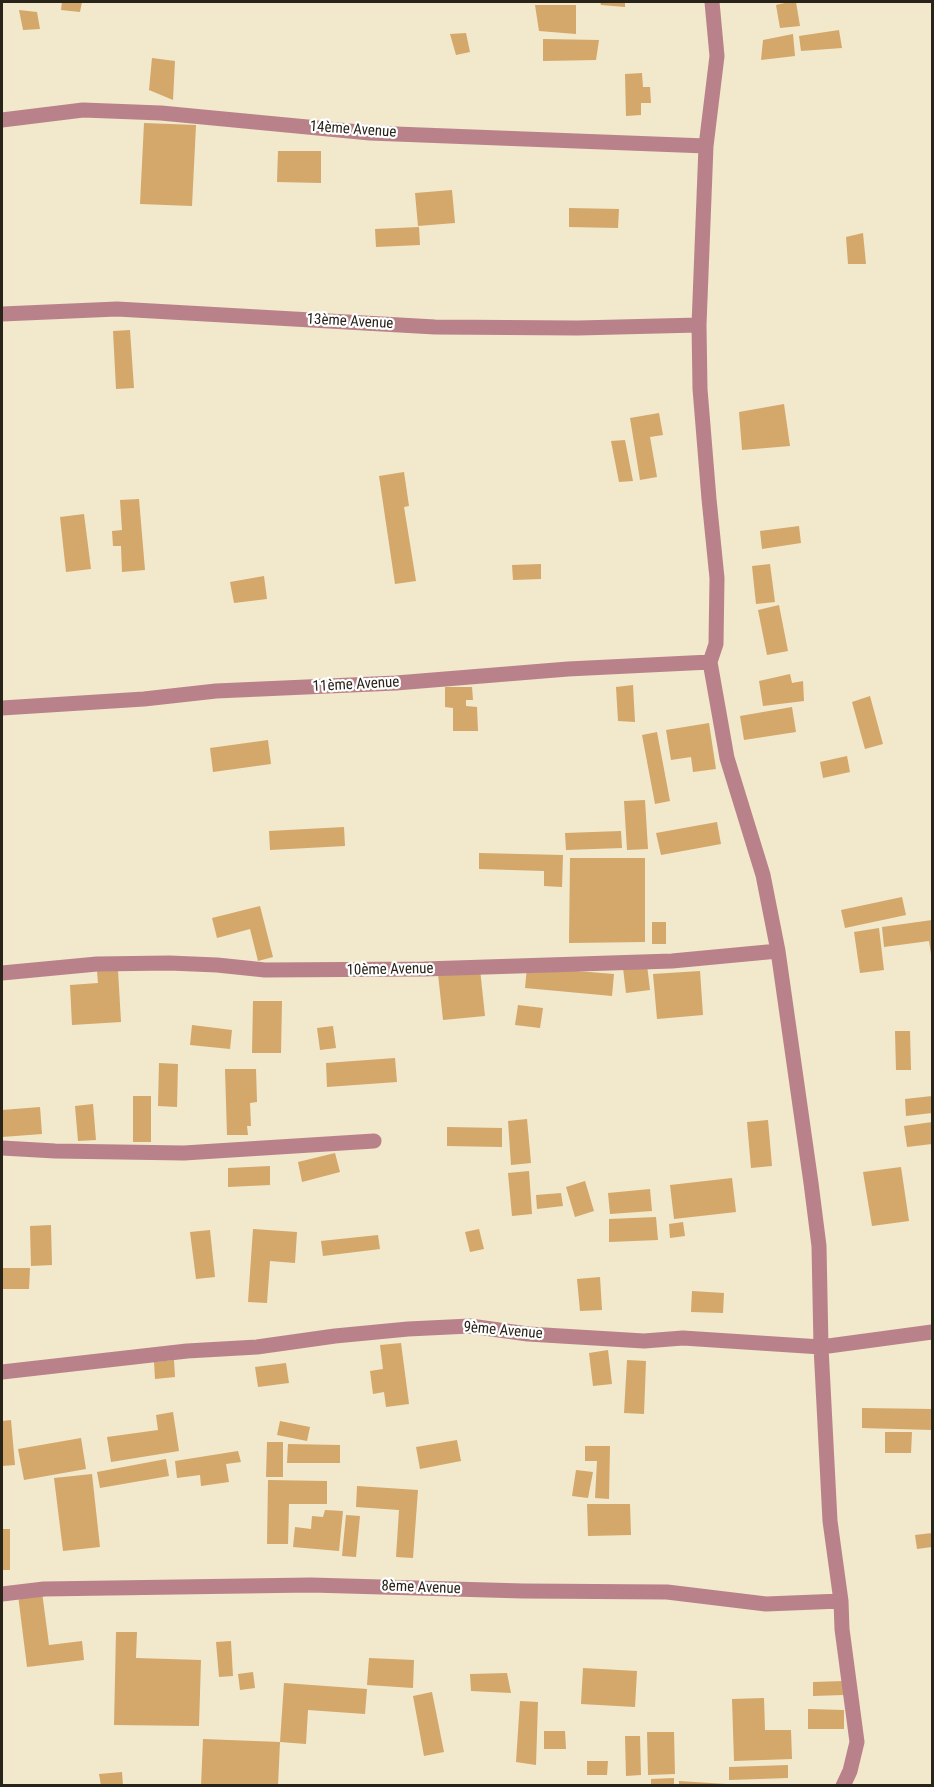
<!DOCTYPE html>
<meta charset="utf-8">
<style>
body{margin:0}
#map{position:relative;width:934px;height:1787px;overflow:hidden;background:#f2e8cb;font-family:"Roboto Condensed",sans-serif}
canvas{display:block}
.frame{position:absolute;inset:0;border:3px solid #28241a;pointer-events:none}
</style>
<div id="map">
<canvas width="934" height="1787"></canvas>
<div class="frame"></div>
</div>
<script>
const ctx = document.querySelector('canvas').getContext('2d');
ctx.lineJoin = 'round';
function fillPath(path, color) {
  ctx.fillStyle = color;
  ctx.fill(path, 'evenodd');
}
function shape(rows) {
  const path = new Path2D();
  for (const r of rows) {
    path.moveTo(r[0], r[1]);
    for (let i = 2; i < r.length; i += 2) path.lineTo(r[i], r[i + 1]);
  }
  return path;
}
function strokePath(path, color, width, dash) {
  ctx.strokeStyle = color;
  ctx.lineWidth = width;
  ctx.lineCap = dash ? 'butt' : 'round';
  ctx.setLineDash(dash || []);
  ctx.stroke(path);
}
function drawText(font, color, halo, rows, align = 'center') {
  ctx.font = font + ' "Roboto Condensed",sans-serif';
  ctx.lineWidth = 4.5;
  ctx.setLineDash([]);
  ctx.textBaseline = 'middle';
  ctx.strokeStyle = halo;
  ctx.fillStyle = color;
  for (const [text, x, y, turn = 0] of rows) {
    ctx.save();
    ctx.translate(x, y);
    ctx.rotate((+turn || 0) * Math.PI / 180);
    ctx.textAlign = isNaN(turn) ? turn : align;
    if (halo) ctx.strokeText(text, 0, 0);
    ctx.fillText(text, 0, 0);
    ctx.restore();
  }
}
const building = shape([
 [62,2,82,2,80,12,61,10],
 [600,2,625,2,625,7,601,5],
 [789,2,796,2,800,26,780,28,776,5],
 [535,5,576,5,576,34,539,31],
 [19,10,37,12,40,29,23,30],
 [839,30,842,48,801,51,799,36],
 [466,33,470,52,456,55,450,34],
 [793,34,795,56,761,60,763,40],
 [543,39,599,40,596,60,543,61],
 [152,58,175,61,173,100,149,90],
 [642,73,643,87,650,87,651,103,641,103,641,115,626,116,625,74],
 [144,123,196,125,192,206,140,204],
 [278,151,321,151,321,183,277,182],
 [452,190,455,223,418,226,415,193],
 [569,208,619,209,618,228,569,227],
 [419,227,420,245,376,247,375,229],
 [863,233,866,264,848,264,846,237],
 [130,330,134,388,116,389,113,331],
 [784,404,790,446,742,450,739,412],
 [659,413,663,435,650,437,657,477,640,480,630,418],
 [625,440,633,481,619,482,611,441],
 [404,472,409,506,404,507,416,581,395,584,379,476],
 [139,499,145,570,122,572,121,546,113,546,112,531,122,530,120,500],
 [84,514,91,569,66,572,60,517],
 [799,526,801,543,762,549,760,531],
 [541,564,541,579,513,580,512,565],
 [770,564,775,602,756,604,752,566],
 [264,576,267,599,234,603,230,582],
 [779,605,788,651,767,655,758,610],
 [790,674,792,683,803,681,804,701,763,706,759,681],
 [633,685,635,722,618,721,616,687],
 [445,687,472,687,473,700,466,700,466,706,477,707,478,731,453,731,453,708,445,707],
 [870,696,883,744,865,749,852,702],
 [792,707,796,732,744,740,740,716],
 [709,723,716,769,693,772,691,757,671,760,666,730],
 [657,732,670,801,655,804,642,735],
 [268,740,271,764,213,772,210,748],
 [847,756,850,772,823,778,820,762],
 [645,800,648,849,627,850,624,801],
 [717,822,721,844,661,855,656,833],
 [344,827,345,846,270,850,269,831],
 [621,831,622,848,566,850,565,833],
 [479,853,563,855,562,887,544,886,544,871,479,869],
 [570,858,645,858,645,942,569,943],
 [902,897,906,915,845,928,841,910],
 [260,906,273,957,258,961,250,929,217,938,212,918],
 [932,920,932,954,931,954,929,941,884,947,882,927],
 [652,922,666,922,666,944,652,944],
 [879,928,884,970,860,973,854,932],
 [647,965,650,990,626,993,623,968],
 [527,967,614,974,612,996,525,988],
 [480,969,485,1016,443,1020,438,974],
 [118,970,121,1022,72,1025,70,985,98,983,97,971],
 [700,971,703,1015,657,1019,653,974],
 [253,1001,282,1001,281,1053,252,1053],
 [518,1005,543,1008,540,1028,515,1025],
 [192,1025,232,1030,230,1049,190,1045],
 [333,1026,336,1048,320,1050,317,1028],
 [895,1031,910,1031,911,1070,896,1070],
 [395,1058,397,1082,327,1087,326,1063],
 [159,1063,178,1064,177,1107,158,1106],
 [225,1069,256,1069,257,1102,250,1103,251,1126,247,1126,248,1135,227,1135],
 [133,1096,151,1096,151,1142,133,1142],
 [932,1096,932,1113,906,1116,905,1099],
 [93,1104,96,1140,78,1141,75,1106],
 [40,1107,42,1134,2,1137,2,1110],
 [527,1119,531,1163,511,1165,508,1121],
 [768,1120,772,1166,751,1168,747,1122],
 [932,1122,932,1144,907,1147,904,1126],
 [447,1127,502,1128,502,1147,447,1146],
 [335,1153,340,1172,302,1182,298,1162],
 [270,1166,270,1185,228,1187,228,1168],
 [901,1167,909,1221,872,1226,863,1172],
 [529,1171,532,1214,512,1216,508,1173],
 [732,1178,736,1212,674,1219,670,1185],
 [585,1181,594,1211,575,1217,566,1187],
 [650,1189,652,1211,610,1214,608,1193],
 [561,1193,563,1206,537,1209,536,1195],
 [656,1217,658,1240,609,1242,609,1219],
 [683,1222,685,1236,670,1238,669,1224],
 [51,1225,52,1265,31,1266,30,1226],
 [253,1229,297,1232,295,1263,270,1261,267,1303,248,1302],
 [479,1229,484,1249,470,1252,465,1232],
 [210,1230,215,1277,196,1279,190,1232],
 [378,1235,380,1249,323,1256,321,1241],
 [2,1268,30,1268,29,1289,2,1289],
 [600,1277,602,1310,580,1311,577,1279],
 [692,1291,724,1293,723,1313,691,1312],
 [401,1343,409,1404,386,1407,384,1392,373,1394,370,1371,383,1369,380,1345],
 [608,1350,612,1384,593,1386,589,1353],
 [174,1360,175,1377,155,1379,154,1362],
 [627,1360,646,1361,644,1414,624,1413],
 [286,1363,289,1383,258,1387,255,1367],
 [862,1408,932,1409,932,1430,862,1428],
 [173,1412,179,1451,111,1462,107,1437,158,1430,156,1415],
 [11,1420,15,1465,2,1466,2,1421],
 [280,1421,310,1427,307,1441,277,1435],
 [885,1432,912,1432,911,1453,885,1453],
 [81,1438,86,1469,24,1480,18,1449],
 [457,1440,461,1461,420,1469,416,1447],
 [267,1442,283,1442,283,1477,266,1477],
 [288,1444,340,1445,340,1463,287,1463],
 [585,1446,610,1446,609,1499,595,1498,597,1461,585,1461],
 [238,1451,241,1462,226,1464,229,1482,201,1486,200,1475,177,1478,175,1461],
 [166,1459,169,1476,100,1488,97,1472],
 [576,1470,593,1472,588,1498,572,1496],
 [92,1474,100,1547,63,1551,54,1478],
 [268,1480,327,1481,327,1504,289,1504,288,1544,267,1544],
 [357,1486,418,1490,413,1558,396,1557,399,1510,356,1507],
 [587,1504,630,1504,631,1535,588,1536],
 [325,1510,343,1511,339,1551,293,1547,295,1527,311,1529,312,1516,323,1517],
 [346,1515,360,1516,356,1557,342,1556],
 [2,1529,10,1529,10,1570,2,1570],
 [932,1533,932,1547,917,1549,915,1535],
 [42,1592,49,1645,82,1641,84,1660,27,1667,18,1595],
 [116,1632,137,1632,136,1658,201,1660,199,1726,114,1725],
 [231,1641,233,1676,219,1677,216,1642],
 [369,1658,414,1660,413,1688,367,1685],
 [583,1668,637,1671,635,1707,581,1704],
 [253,1672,255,1688,240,1690,238,1674],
 [507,1673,511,1693,471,1691,470,1674],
 [844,1681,844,1695,813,1696,813,1682],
 [284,1683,367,1689,365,1714,308,1710,306,1744,280,1742,278,1786,201,1786,203,1739,280,1742],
 [432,1692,444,1752,424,1756,413,1696],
 [764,1698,765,1730,791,1730,792,1759,734,1761,732,1699],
 [520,1701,538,1702,536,1765,516,1762],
 [808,1709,844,1710,844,1729,808,1729],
 [544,1731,565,1731,566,1749,544,1749],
 [647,1732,674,1732,675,1774,648,1775],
 [625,1736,640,1736,641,1775,626,1776],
 [587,1761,608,1761,607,1775,587,1775],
 [788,1765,788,1778,729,1780,729,1767],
 [122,1772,123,1786,101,1786,99,1774],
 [674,1778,674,1786,651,1786,651,1779],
 [679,1781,726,1784,726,1786,679,1786]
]);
const minor = shape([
 [712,2,717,56,706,146,699,325,700,389,709,499,717,578,716,644,710,662,727,758,763,875,778,951,811,1183,819,1246,821,1347,830,1521,841,1601,842,1629,857,1742,850,1771,843,1786],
 [2,120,83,110,161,113,370,133,706,146],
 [2,314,117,309,435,327,578,328,699,325],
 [2,708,144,699,216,691,396,683,568,669,710,662],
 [2,973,97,964,169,963,217,965,265,970,424,969,672,961,778,951],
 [2,1148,55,1151,184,1153,374,1141],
 [2,1372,187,1351,257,1347,335,1336,408,1329,470,1326,528,1334,644,1341,683,1338,821,1347,932,1332],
 [2,1594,44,1589,311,1585,523,1591,667,1592,766,1604,841,1601]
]);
const streetNames = [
 ["14ème Avenue",353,130,4],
 ["13ème Avenue",350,322,3],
 ["11ème Avenue",356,685,-3],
 ["10ème Avenue",390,970,-1],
 ["9ème Avenue",503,1331,5],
 ["8ème Avenue",421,1588,2]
];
fillPath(building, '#d4a76b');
strokePath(minor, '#b9828b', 15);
drawText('15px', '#28241a', '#fff', streetNames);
</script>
